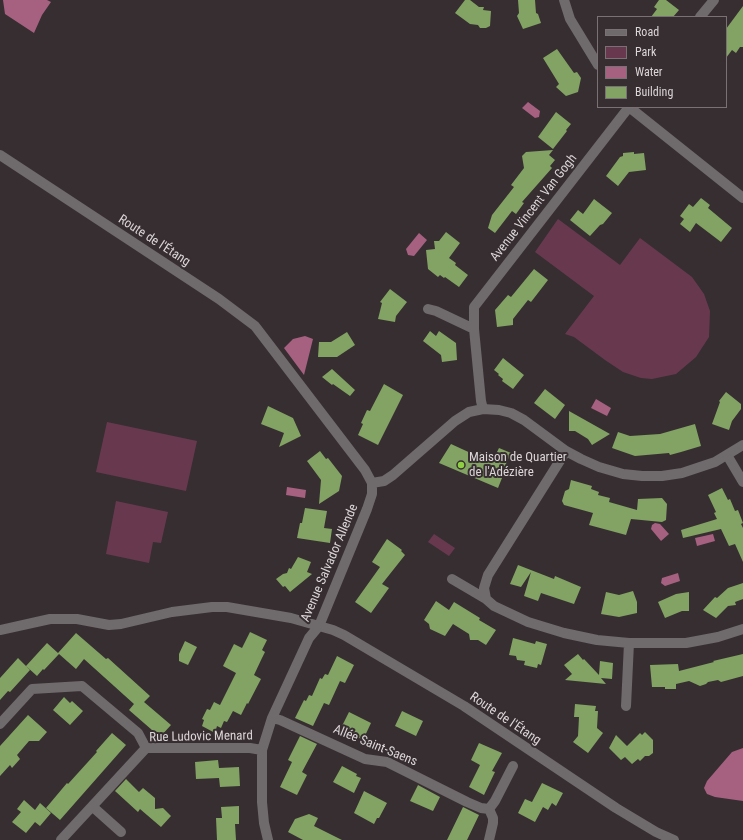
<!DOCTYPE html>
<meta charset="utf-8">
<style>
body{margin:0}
#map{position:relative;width:743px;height:840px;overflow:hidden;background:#372e31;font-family:"Roboto Condensed",sans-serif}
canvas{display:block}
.legend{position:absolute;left:597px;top:16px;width:130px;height:92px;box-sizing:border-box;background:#372e31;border:1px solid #797174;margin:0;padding:5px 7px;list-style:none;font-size:12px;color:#dcd6d8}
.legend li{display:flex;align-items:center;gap:8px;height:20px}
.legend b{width:20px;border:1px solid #797174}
</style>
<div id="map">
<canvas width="743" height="840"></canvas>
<ul class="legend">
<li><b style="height:5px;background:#6f6a6c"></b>Road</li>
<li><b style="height:11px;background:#68394e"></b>Park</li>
<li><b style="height:11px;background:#a66180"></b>Water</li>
<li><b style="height:11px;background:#82a363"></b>Building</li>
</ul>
</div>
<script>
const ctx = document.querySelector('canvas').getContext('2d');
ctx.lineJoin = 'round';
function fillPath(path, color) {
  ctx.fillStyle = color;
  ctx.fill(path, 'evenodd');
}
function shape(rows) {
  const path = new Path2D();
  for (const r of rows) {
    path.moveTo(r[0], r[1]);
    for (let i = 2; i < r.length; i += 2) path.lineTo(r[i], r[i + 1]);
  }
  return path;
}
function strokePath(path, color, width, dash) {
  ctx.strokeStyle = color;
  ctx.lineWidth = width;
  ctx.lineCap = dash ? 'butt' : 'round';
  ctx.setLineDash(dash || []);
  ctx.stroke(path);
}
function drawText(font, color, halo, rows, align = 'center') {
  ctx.font = font + ' "Roboto Condensed",sans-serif';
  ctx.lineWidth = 4;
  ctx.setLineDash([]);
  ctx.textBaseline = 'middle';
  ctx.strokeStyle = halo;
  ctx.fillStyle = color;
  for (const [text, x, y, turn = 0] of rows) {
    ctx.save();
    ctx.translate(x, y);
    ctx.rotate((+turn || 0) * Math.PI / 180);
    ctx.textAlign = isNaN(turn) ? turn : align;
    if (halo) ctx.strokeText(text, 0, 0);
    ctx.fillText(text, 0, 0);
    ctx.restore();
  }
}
const green = shape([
 [558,219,620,265,640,238,692,277,704,294,710,311,709,337,696,357,676,374,652,379,641,378,623,372,605,360,574,337,565,334,594,296,535,252],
 [107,422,197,441,186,491,96,472],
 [116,501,168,512,161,543,153,542,149,563,106,554],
 [434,534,455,548,449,556,428,542]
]);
const water = shape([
 [3,0,47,0,51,2,42,15,34,33,5,14],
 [528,102,540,111,539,117,535,118,522,108],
 [419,233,427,240,414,256,408,255,406,249],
 [305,336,313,339,304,375,284,348,293,339],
 [596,399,611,408,607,416,591,408],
 [287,487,306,490,305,498,286,495],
 [655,523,660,524,669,534,661,541,651,529,652,525],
 [713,534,715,541,697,546,695,538],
 [678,573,680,581,665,586,661,583,662,578],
 [743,748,743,801,715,797,707,794,704,788,707,781,732,752]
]);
const building = shape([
 [465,0,470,0,479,7,484,7,483,10,491,11,490,26,486,28,480,28,478,25,470,24,455,13],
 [518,0,535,0,536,13,538,14,541,23,523,29,517,16,519,13],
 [659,0,666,0,679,10,673,17,651,17,657,9,654,7],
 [743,6,743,47,740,47,736,53,732,50,726,58,726,29],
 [557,49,574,73,577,72,581,78,578,92,566,96,556,87,559,84,543,58],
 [556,112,571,124,566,130,567,131,553,149,538,137],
 [553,150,549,155,555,160,550,166,552,168,522,202,524,203,516,214,512,211,495,233,488,228,492,215,514,187,511,185,524,168,522,156,526,152],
 [634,152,634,154,644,153,646,170,629,172,618,186,606,176,620,157,623,156,623,153],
 [701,198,710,205,708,208,732,228,721,242,696,223,690,232,680,224,684,219,680,216,689,204,693,207],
 [594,199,612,213,603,224,600,225,590,236,570,220,578,210,583,214],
 [446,232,460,243,449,258,456,263,455,265,468,275,459,287,445,277,444,278,440,275,438,277,428,269,426,250,435,249,434,241,439,241],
 [534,269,548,280,531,302,528,300,513,319,513,325,497,327,495,310,508,295,511,297],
 [390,289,407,302,396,316,395,322,378,319,382,303,380,302],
 [430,331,436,336,439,331,456,343,457,360,442,362,441,355,423,341],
 [347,332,355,345,337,357,318,357,319,342,331,342],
 [503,358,524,375,513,389,502,381,503,379,498,375,499,374,494,370],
 [332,369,355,390,350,396,333,384,332,385,322,377],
 [384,384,403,395,378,445,358,435,363,424,361,423,367,410,370,411],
 [545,389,565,405,555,419,534,403],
 [726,392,741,404,741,409,732,421,729,430,712,424,720,402,719,401],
 [268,406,293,418,301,436,279,447,284,433,261,424],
 [569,411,610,434,592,445,588,439,575,431,569,431],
 [695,424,701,446,681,452,670,455,669,453,635,456,612,448,618,432,630,436,660,434],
 [451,444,475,455,477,451,494,458,499,448,511,453,500,477,502,478,498,488,439,463],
 [320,451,326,459,328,458,342,476,339,491,319,504,321,480,307,461],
 [571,480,592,486,591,489,599,492,598,495,610,498,609,502,637,510,638,499,662,498,667,504,666,520,662,522,631,519,626,535,589,525,593,513,564,505,562,501,565,491,569,489],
 [722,488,728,500,730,499,735,511,738,510,743,523,741,524,743,528,743,562,735,544,729,546,721,529,683,538,681,530,717,519,714,513,716,512,708,495],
 [305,508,327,511,324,528,332,529,330,543,297,538,300,523,302,523],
 [387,539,402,550,401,551,405,555,382,584,389,588,371,613,355,602,380,567,372,562],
 [298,557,311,562,307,572,312,574,290,592,285,586,283,587,276,579,283,574,287,573,289,568,291,569],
 [518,565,554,579,555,576,581,587,574,604,541,593,538,601,524,596,531,572,521,587,510,584],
 [743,583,743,599,735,602,736,605,728,606,716,618,703,610,715,597,717,598,728,588],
 [633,591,637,602,637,613,619,617,601,614,606,592,619,595],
 [689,592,689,611,682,611,665,618,658,602,676,594],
 [436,601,449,610,454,602,480,618,479,620,496,630,486,645,478,640,470,640,469,634,453,624,445,636,430,629,429,624,424,620],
 [250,632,267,640,262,650,265,652,262,658,254,675,261,679,248,704,247,703,241,715,233,711,227,722,224,721,221,728,217,726,215,733,202,726,204,720,202,719,207,709,210,710,214,702,220,705,236,673,223,666,234,644,242,648],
 [76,633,106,659,108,658,150,696,144,702,171,725,160,737,129,710,134,704,84,659,76,669,59,654,44,670,43,669,37,676,26,666,47,643,58,653],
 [513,638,535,644,536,641,547,644,541,665,538,664,537,668,524,665,525,661,517,660,516,656,509,655],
 [185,641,197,647,188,665,179,661,179,654],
 [578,654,583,660,584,659,599,675,600,661,613,663,612,679,601,678,606,684,565,680,572,674,564,665],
 [743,654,743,676,721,682,718,680,708,682,706,684,700,686,689,681,676,684,676,689,665,689,665,687,652,687,650,665,678,664,679,671,714,662,713,661],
 [337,656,354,665,345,683,340,681,329,705,324,703,313,726,295,718,304,700,306,701,309,695,312,696,320,678,322,679,325,674,328,675],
 [18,658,30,670,10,692,8,691,0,700,0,678],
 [64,697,70,703,72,701,83,711,70,725,53,710],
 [575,704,596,706,595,711,598,711,597,728,603,733,588,753,573,742,578,736,579,717,574,717],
 [402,711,423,721,416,736,395,726],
 [349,712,371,723,363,740,350,733,349,735,340,730],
 [28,715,47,732,39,741,29,741,17,755,20,759,12,768,10,765,0,776,0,746],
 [645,732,653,740,653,753,649,756,645,756,640,761,638,759,632,764,625,757,621,760,609,748,616,735,627,746,640,733,642,735],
 [112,733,126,745,60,820,46,808,67,783,68,784,97,752,96,751],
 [300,736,317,744,302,772,307,775,297,795,280,787,292,762,288,760],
 [479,743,502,753,492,771,495,772,484,795,469,787,480,765,471,760],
 [218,760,219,768,239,767,240,786,220,787,219,778,196,779,195,762],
 [342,766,357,774,356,776,361,778,354,793,333,782],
 [126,779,139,792,143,788,155,798,155,809,163,808,171,816,161,827,140,809,138,812,115,791],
 [542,783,563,793,556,806,552,803,548,810,543,807,535,822,518,813,525,799,532,802],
 [418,785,440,797,433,811,410,801],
 [364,791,387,803,379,818,377,818,374,824,354,813],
 [24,800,35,810,40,803,51,813,40,826,35,822,26,833,12,822,21,812,17,809],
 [239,806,239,824,235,824,236,840,217,840,216,818,222,818,221,807],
 [463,807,479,815,467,840,447,840],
 [309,814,318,818,314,826,342,840,303,840,288,832,295,819]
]);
const minor = shape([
 [564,0,570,19,598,65],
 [700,17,714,0],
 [629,107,743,198],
 [0,155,219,299,255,326,365,470,372,483,372,494,367,509,319,626,309,638,272,718,262,750,262,802,264,823,268,840],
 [428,309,436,311,474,329],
 [483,409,481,401,474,329,474,307,629,107],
 [566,451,488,575,484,588,486,599,494,606,528,622,564,633,597,640,629,643,686,643,718,637,743,629],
 [727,455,743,482],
 [372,483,384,481,393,475,455,421,469,412,483,409,499,410,511,413,524,420,566,451,581,459,599,467,623,474,642,476,662,476,682,473,715,462,743,445],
 [452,579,486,599],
 [0,630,50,619,77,619,109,625,121,624,172,612,212,607,227,607,291,618,333,630,344,635,464,706,616,808,656,832,674,840],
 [626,706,629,643],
 [272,718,280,720,365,759,387,762,467,802,481,808,489,809],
 [0,724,32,689,82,686,138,733,146,748],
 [93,807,121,832],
 [61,840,146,748,250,748,262,750],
 [489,840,493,823,493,818,489,809,495,801,513,766]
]);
const markers = [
 [461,465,4,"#8ece43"]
];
const streetNames = [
 ["Avenue Vincent Van Gogh",534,208,-52],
 ["Route de l'Étang",154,241,33],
 ["Avenue Salvador Allende",330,563,-67],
 ["Route de l'Étang",505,719,34],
 ["Rue Ludovic Menard",201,737,-1],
 ["Allée Saint-Saens",375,746,22]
];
const poiNames = [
 ["Maison de Quartier",469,458],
 ["de l'Adézière",469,473]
];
fillPath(green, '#68394e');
fillPath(water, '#a66180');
fillPath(building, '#82a363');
strokePath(minor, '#6f6a6c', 10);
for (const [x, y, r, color] of markers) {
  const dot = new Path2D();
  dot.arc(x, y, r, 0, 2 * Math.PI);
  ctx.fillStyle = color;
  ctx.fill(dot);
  strokePath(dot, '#372e31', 1.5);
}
drawText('13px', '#dcd6d8', '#372e31', streetNames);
drawText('13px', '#dcd6d8', '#372e31', poiNames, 'left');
</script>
